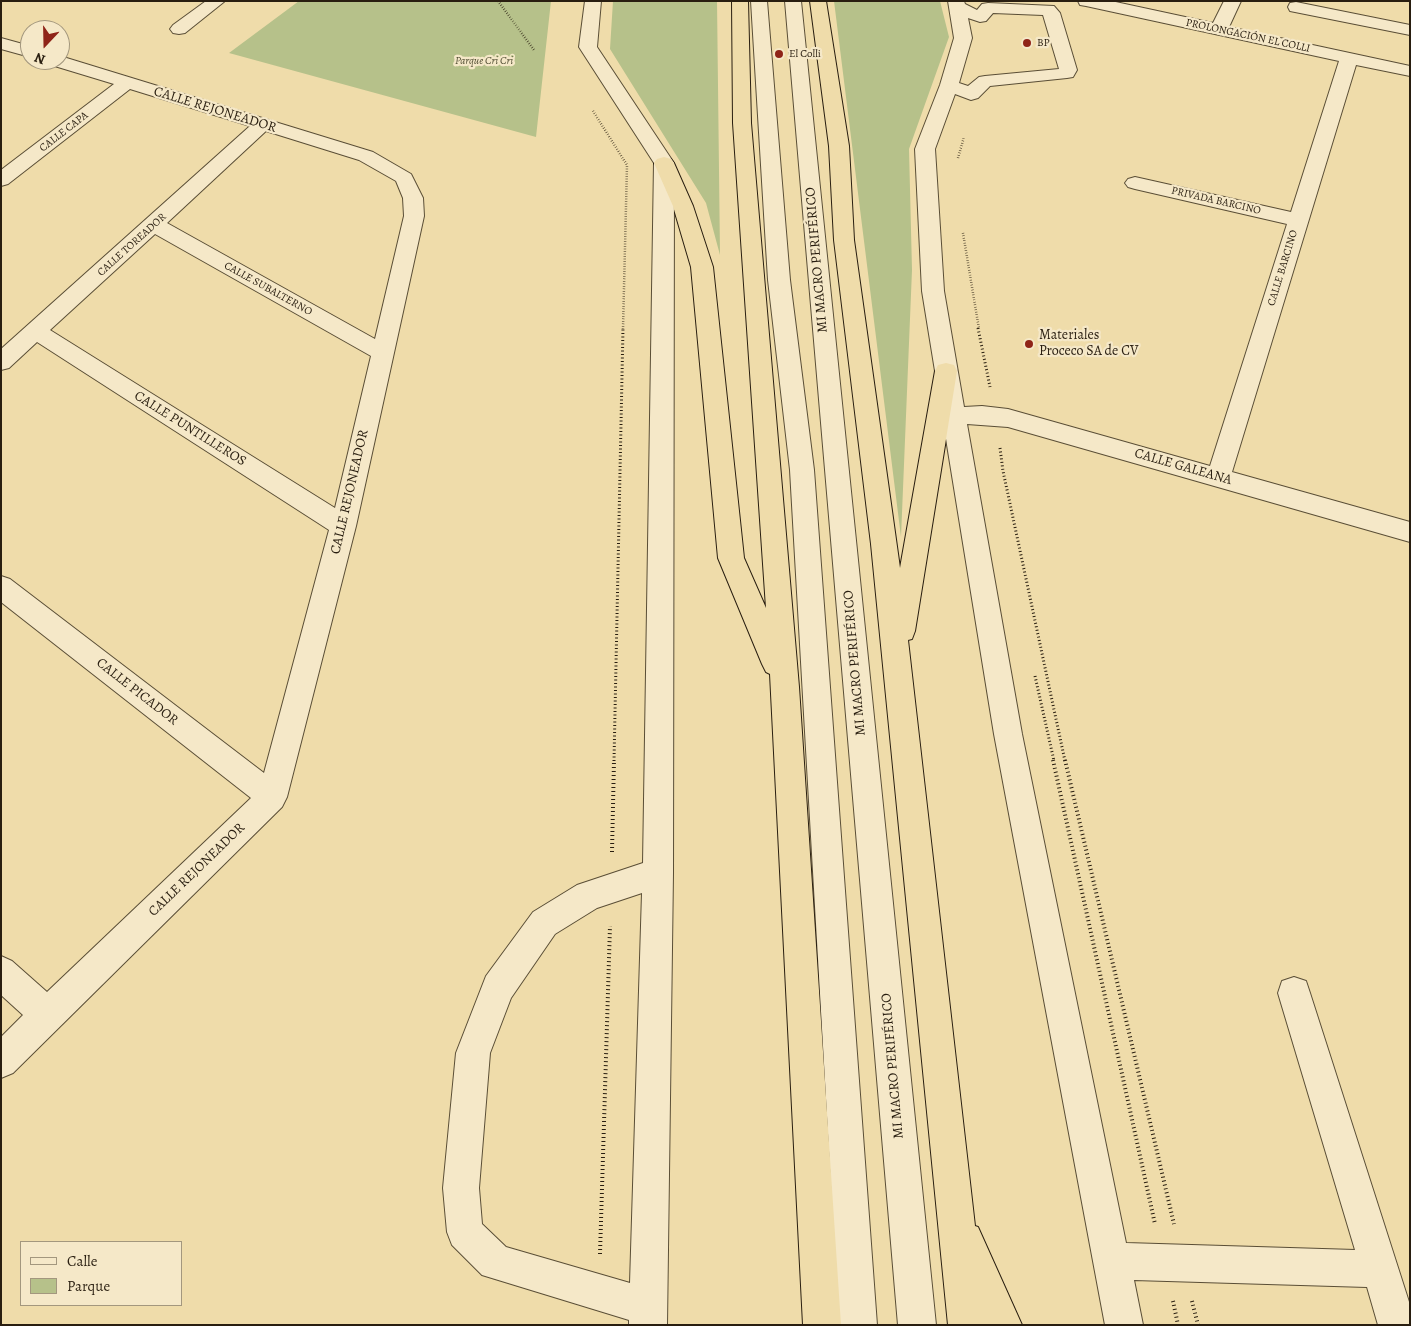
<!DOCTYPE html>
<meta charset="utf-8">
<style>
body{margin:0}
#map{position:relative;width:1411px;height:1326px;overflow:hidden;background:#efdcaa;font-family:Alegreya,serif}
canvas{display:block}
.frame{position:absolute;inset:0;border:2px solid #291e10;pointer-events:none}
.legend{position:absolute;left:20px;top:1241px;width:162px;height:65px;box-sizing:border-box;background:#f5e8c8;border:1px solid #a3977e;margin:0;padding:6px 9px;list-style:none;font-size:15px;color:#291e10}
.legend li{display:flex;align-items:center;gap:10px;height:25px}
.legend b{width:25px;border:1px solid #a3977e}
.north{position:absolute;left:20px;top:20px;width:50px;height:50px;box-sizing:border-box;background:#f5e8c8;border:1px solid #a3977e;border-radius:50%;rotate:201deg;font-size:14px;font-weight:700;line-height:20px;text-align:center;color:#291e10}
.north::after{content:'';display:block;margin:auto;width:18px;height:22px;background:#8f2418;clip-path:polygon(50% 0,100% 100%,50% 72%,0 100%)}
</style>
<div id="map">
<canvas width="1411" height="1326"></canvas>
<div class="frame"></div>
<ul class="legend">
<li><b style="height:6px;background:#f5e8c8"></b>Calle</li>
<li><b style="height:14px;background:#b6c18a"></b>Parque</li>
</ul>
<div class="north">N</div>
</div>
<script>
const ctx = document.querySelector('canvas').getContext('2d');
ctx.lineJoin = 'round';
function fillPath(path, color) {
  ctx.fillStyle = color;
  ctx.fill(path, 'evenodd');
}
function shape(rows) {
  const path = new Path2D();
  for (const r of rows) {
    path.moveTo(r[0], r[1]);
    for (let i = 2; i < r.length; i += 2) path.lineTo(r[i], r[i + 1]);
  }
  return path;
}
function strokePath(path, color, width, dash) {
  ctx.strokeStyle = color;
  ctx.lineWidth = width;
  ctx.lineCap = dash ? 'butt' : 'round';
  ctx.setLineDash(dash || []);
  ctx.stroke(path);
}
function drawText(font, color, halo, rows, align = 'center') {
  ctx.font = font + ' Alegreya,serif';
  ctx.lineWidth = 4.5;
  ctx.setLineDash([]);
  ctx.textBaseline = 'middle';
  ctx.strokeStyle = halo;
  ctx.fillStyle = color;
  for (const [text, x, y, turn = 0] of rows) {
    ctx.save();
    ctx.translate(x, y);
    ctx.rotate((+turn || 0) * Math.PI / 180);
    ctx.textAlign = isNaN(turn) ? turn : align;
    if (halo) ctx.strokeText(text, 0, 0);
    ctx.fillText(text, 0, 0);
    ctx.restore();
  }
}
const green = shape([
 [299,1,551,1,536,137,229,53],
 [613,1,717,1,720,255,706,203,610,49],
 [834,1,940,1,949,37,909,149,912,270,901,537]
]);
const pathFar2 = shape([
 [498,1,534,50],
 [593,111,627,165,623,329],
 [958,158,964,137],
 [963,233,979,329]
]);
const pathFar1 = shape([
 [978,328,990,387],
 [1000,448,1003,471,1065,761],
 [1035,676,1054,761],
 [614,761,623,328]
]);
const path = shape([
 [1053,760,1155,1224],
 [1065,760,1174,1224],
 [612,852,614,760],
 [600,1254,610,926],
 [1173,1301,1178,1325],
 [1192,1301,1198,1325]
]);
const minor = shape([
 [206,1,225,1,185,33,179,34,173,33,170,29,173,25,206,1],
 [585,1,601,1,597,47,674,163,673,873,667,1325,629,1325,629,1320,482,1275,452,1245,447,1232,443,1188,456,1053,486,976,533,912,577,885,643,863,654,163,579,47,585,1],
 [642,893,630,1283,506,1247,482,1224,479,1188,490,1053,511,998,555,934,597,908,642,893],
 [751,1,767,1,790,280,814,470,877,1325,839,1325,790,470,768,280,751,1],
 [785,1,801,1,936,1325,898,1325,785,1],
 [948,1,964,1,965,4,977,10,982,4,988,3,1054,6,1060,13,1077,70,1073,77,1067,78,990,86,978,98,971,100,955,94,935,149,944,291,964,407,982,406,1008,409,1210,466,1287,224,1135,189,1128,187,1125,183,1128,179,1135,177,1291,212,1339,61,1086,6,1080,5,1078,1,1111,1,1213,23,1224,1,1241,1,1229,27,1410,66,1410,76,1356,65,1232,472,1410,522,1410,542,1008,427,967,424,1022,734,1126,1243,1355,1250,1278,993,1282,981,1294,977,1306,981,1310,993,1410,1305,1410,1325,1378,1325,1367,1287,1134,1280,1143,1325,1105,1325,994,734,922,291,915,149,940,85,954,38,948,1],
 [993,13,1043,15,1059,69,985,76,979,77,968,86,959,83,972,38,968,18,980,22,986,21,993,13],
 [1296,2,1410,25,1410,35,1290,11,1288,7,1290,3,1296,2],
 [1,38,30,46,30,57,1,49,1,38],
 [60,56,373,152,411,174,423,198,424,216,356,526,287,797,282,807,13,1073,1,1078,1,1037,23,1015,1,995,1,956,12,961,47,992,251,798,1,602,1,576,10,579,264,773,329,530,37,342,9,368,1,370,1,349,250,126,130,89,8,184,1,186,1,170,114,84,48,64,45,60,60,60,60,56],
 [266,131,359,160,396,181,403,198,404,216,375,339,167,223,266,131],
 [155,234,371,356,335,508,50,330,155,234]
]);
const highway = shape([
 [732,1,748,1,751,123,799,687,841,1325,803,1325,770,674,766,672,762,664,718,558,691,267,673,206,654,163,657,159,664,157,671,159,674,163,693,206,713,267,744,558,766,608,733,123,732,1],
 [810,1,826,1,849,146,854,240,900,568,935,371,938,365,946,363,954,365,957,371,915,631,912,639,908,640,975,1226,978,1227,1022,1325,948,1325,871,544,834,240,829,146,810,1]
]);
const markers = [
 [1027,43,5,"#8f2418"],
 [779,54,5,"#8f2418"],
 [1029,344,5,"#8f2418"]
];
const farStreetnames = [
 ["PROLONGACIÓN EL COLLI",1248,36,12],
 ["CALLE CAPA",64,132,-38],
 ["PRIVADA BARCINO",1216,201,13],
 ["CALLE TOREADOR",132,245,-42],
 ["CALLE BARCINO",1283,268,-73],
 ["CALLE SUBALTERNO",268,289,29]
];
const farPoinames = [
 ["BP",1037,43],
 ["El Colli",789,54]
];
const farParknames = [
 ["Parque Cri Cri",484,61]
];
const streetNames = [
 ["CALLE REJONEADOR",215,110,17],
 ["MI MACRO PERIFÉRICO",817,260,-95],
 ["CALLE PUNTILLEROS",190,429,32],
 ["CALLE GALEANA",1183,467,16],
 ["CALLE REJONEADOR",350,492,-77],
 ["MI MACRO PERIFÉRICO",855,663,-95],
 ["CALLE PICADOR",137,692,38],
 ["CALLE REJONEADOR",197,870,-44],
 ["MI MACRO PERIFÉRICO",893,1066,-95]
];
const poiNames = [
 ["Materiales",1039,336],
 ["Proceco SA de CV",1039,352]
];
fillPath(green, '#b6c18a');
strokePath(minor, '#5a4e36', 2);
strokePath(highway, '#291e10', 2);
strokePath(pathFar2, '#291e10', 2.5, [0.5, 2]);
strokePath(pathFar1, '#291e10', 3, [1, 2.5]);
strokePath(path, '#291e10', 4, [1, 3]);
fillPath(minor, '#f5e8c8');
fillPath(highway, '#efdcaa');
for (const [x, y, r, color] of markers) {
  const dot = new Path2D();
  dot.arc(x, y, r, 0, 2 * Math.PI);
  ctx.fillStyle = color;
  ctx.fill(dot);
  strokePath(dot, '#f5e8c8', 2);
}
drawText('11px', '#291e10', '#f5e8c8', farStreetnames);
drawText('11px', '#291e10', '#f5e8c8', farPoinames, 'left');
drawText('italic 11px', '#534f35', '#f5e8c8', farParknames);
drawText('14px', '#291e10', '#f5e8c8', streetNames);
drawText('14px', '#291e10', '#f5e8c8', poiNames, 'left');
</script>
